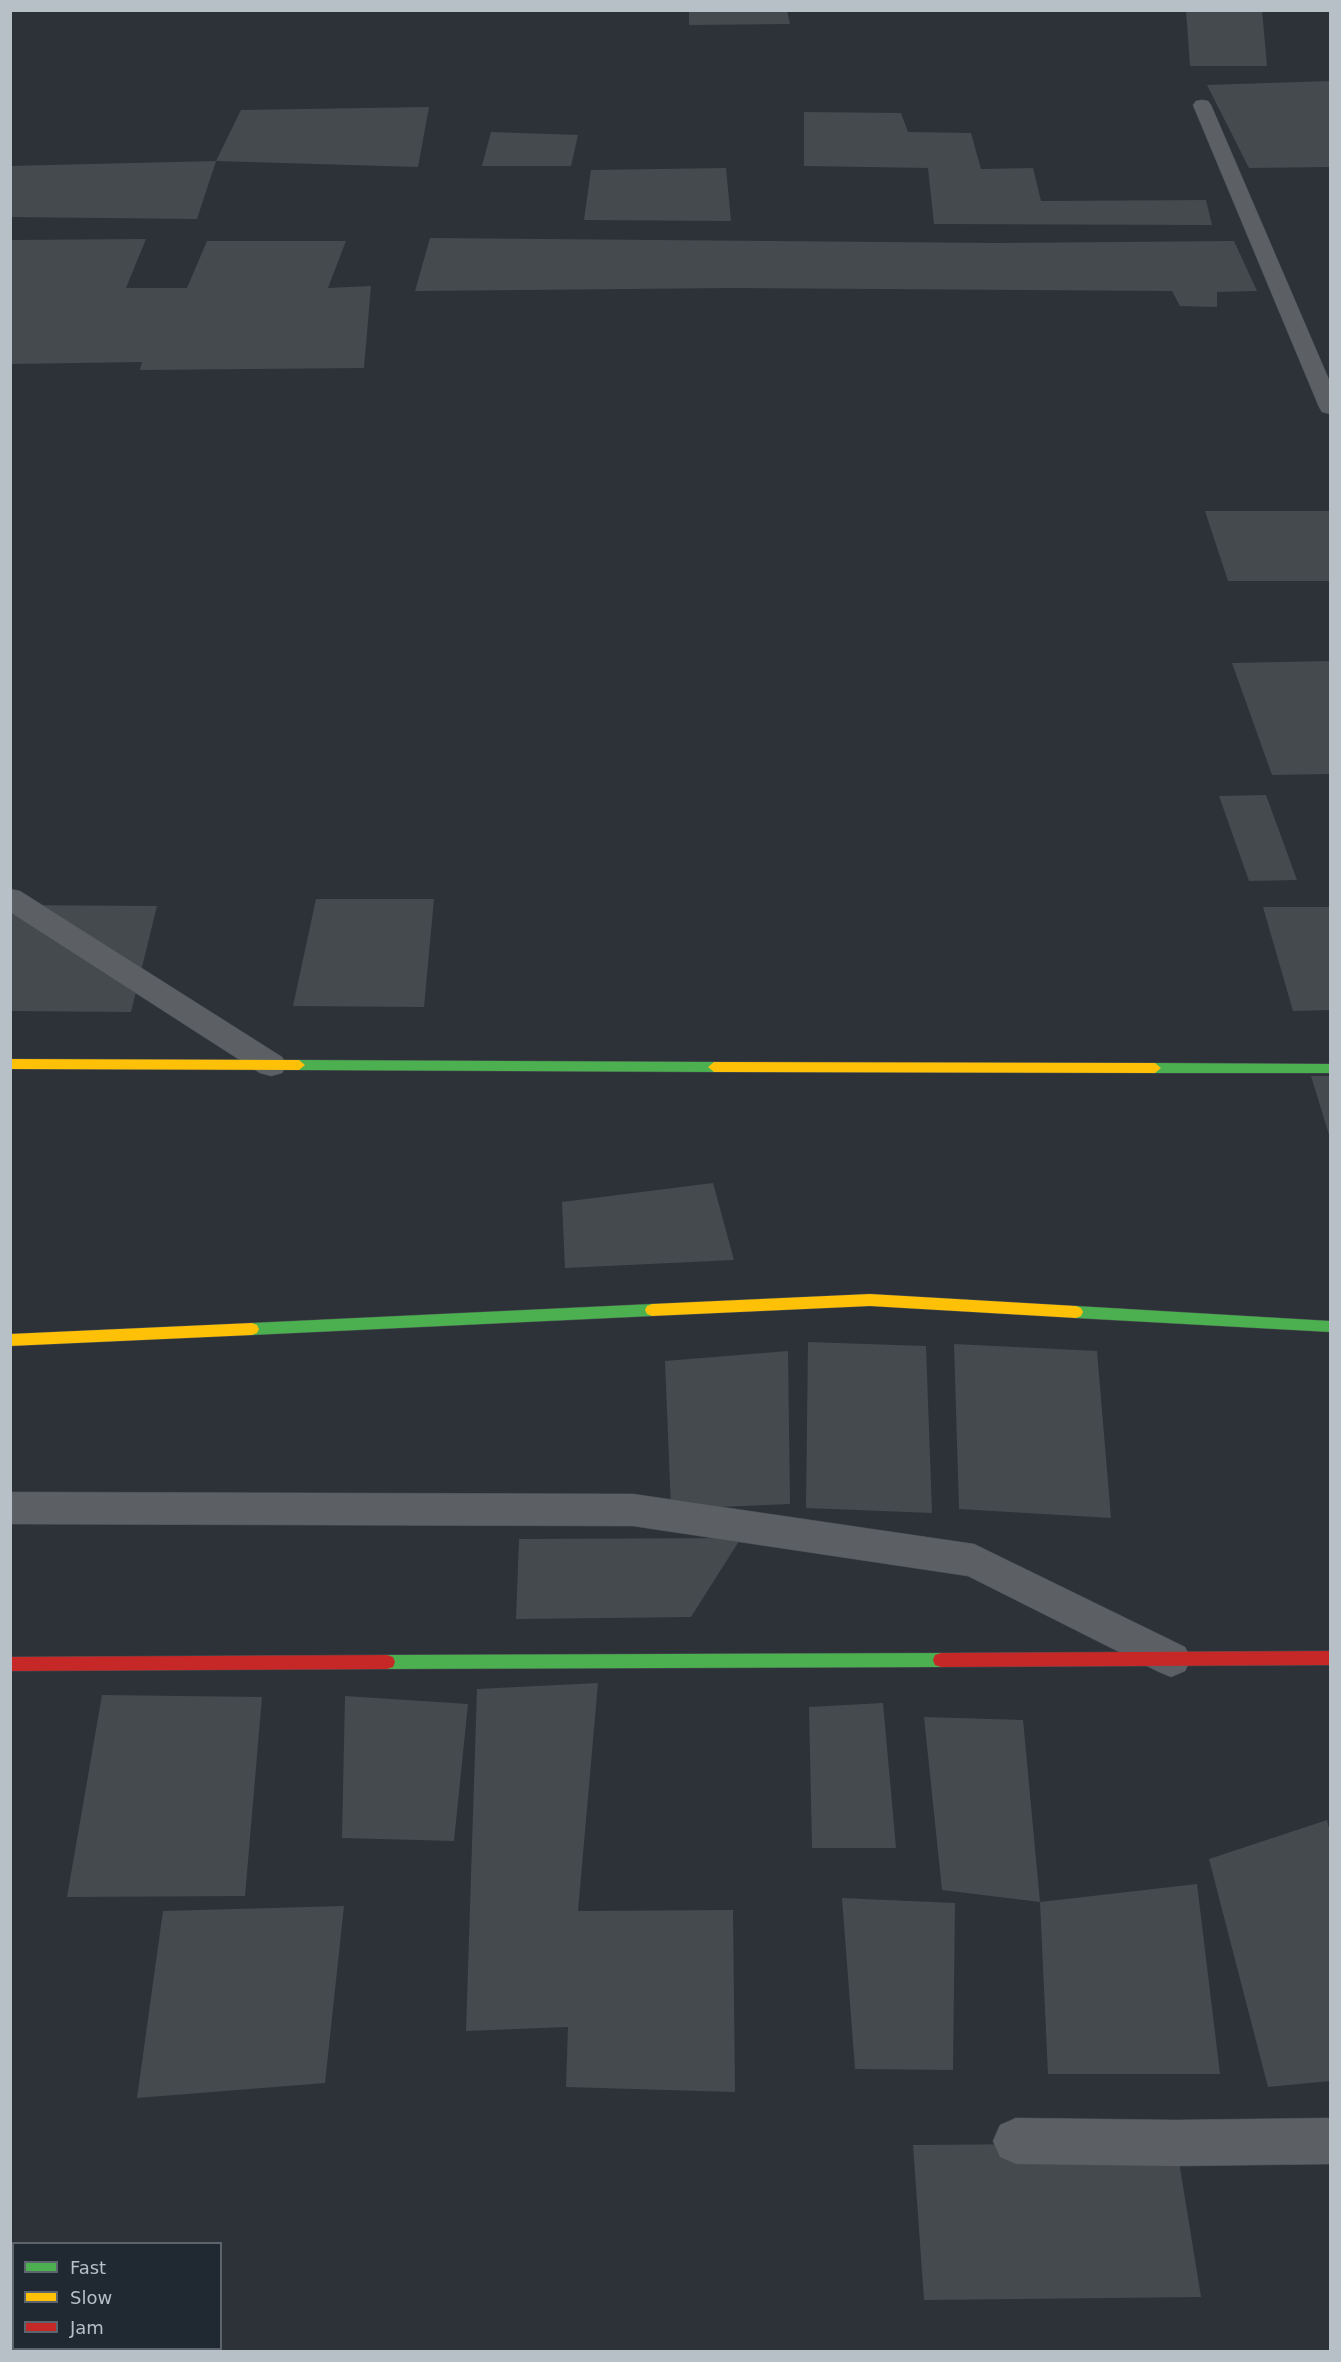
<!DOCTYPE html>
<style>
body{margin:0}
#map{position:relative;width:1341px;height:2362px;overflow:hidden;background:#2c3237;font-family:"DejaVu Sans",sans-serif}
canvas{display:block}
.frame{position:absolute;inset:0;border:12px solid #b7bfc7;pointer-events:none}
.legend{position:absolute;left:12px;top:2242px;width:210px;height:108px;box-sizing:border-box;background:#202932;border:2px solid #5c656e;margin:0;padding:8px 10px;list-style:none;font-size:18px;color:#b7bfc7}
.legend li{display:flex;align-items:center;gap:12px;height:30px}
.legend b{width:30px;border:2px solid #5c656e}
</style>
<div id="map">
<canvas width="1341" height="2362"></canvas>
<div class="frame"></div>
<ul class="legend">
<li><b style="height:8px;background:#4caf50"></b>Fast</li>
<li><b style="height:8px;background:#ffc107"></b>Slow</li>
<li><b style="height:8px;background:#c62828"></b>Jam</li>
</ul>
</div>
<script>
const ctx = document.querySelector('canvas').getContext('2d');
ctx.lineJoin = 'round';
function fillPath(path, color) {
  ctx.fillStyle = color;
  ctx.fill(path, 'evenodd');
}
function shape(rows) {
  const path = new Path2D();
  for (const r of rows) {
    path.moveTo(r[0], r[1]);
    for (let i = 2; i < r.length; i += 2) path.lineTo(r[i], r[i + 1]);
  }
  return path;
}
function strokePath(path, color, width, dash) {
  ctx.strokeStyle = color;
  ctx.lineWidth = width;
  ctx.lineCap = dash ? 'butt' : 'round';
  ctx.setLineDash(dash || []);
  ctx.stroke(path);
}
const building = shape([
 [689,10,787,10,790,24,689,25],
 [1186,10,1262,10,1267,66,1190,66],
 [1330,81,1330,167,1249,168,1207,85],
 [429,107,418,167,216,161,241,110],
 [804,112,901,113,908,132,971,133,981,169,1033,168,1041,201,1206,200,1212,225,934,224,928,168,804,166],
 [491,132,578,135,571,166,482,166],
 [216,161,197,219,10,217,10,166],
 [726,168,731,221,584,220,591,170],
 [430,238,998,243,1234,241,1257,291,1217,292,1217,307,1180,306,1172,291,733,288,415,291],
 [146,239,126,288,187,288,207,241,346,241,328,288,371,286,364,368,140,370,142,362,10,364,10,240],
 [1205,511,1329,511,1330,581,1228,581],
 [1330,661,1330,774,1272,775,1232,663],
 [1266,795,1297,880,1249,881,1219,796],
 [316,899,434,899,424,1007,293,1006],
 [10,905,157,906,131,1012,10,1011],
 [1263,907,1330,907,1330,1010,1293,1011],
 [1311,1076,1330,1076,1330,1138],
 [713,1183,734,1260,565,1268,562,1202],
 [808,1342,926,1346,932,1513,806,1508],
 [954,1344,1097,1351,1111,1518,959,1509],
 [788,1351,790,1504,671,1509,665,1361],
 [741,1538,691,1617,516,1619,519,1539],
 [598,1683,578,1911,733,1910,735,2092,566,2087,568,2027,466,2031,477,1689],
 [102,1695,262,1697,245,1896,67,1897],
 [345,1696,468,1704,454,1841,342,1838],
 [883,1703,896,1848,812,1848,809,1707],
 [924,1717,1023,1720,1040,1902,942,1890],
 [1327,1820,1330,1832,1330,2081,1268,2087,1209,1859],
 [1197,1884,1220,2074,1048,2074,1040,1902],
 [842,1898,955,1903,953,2070,855,2069],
 [344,1906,325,2083,137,2098,163,1911],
 [1176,2143,1201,2297,924,2300,913,2145]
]);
const street = shape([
 [1202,100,1208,101,1211,105,1330,382,1330,414,1322,412,1319,407,1193,105,1196,101,1202,100],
 [10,889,20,891,282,1057,287,1065,282,1073,271,1076,260,1073,10,912,10,889],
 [10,1492,633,1494,974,1544,1185,1647,1191,1659,1185,1671,1171,1677,1157,1671,968,1576,633,1526,10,1524,10,1492],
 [1016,2118,1176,2120,1330,2118,1330,2164,1176,2166,1016,2164,1000,2157,993,2141,1000,2125,1016,2118]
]);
const fast = shape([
 [299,1060,714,1062,720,1067,714,1072,299,1070,293,1065,299,1060],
 [1155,1063,1330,1064,1330,1073,1155,1073,1149,1068,1155,1063],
 [652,1304,657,1306,659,1310,657,1314,652,1316,252,1335,247,1333,245,1329,247,1325,252,1323,652,1304],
 [1076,1306,1330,1321,1330,1332,1076,1318,1071,1316,1069,1312,1071,1308,1076,1306],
 [941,1653,947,1655,949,1660,947,1665,941,1667,387,1669,381,1667,379,1662,381,1657,387,1655,941,1653]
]);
const slow = shape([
 [10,1059,299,1060,305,1065,299,1070,10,1069,10,1059],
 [714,1062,1155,1063,1161,1068,1155,1073,714,1072,708,1067,714,1062],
 [870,1294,1076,1306,1081,1308,1083,1312,1081,1316,1076,1318,870,1306,652,1316,647,1314,645,1310,647,1306,652,1304,870,1294],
 [252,1323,257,1325,259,1329,257,1333,252,1335,10,1346,10,1334,252,1323]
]);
const jam = shape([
 [1330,1651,1330,1665,941,1667,935,1665,933,1660,935,1655,941,1653,1330,1651],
 [387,1655,393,1657,395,1662,393,1667,387,1669,10,1671,10,1657,387,1655]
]);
fillPath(building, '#454a4f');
strokePath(street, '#4a4e52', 1);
strokePath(fast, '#4a4e52', 1);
strokePath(slow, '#4a4e52', 1);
strokePath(jam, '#4a4e52', 1);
fillPath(street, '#5c6065');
fillPath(fast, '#4caf50');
fillPath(slow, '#ffc107');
fillPath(jam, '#c62828');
</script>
